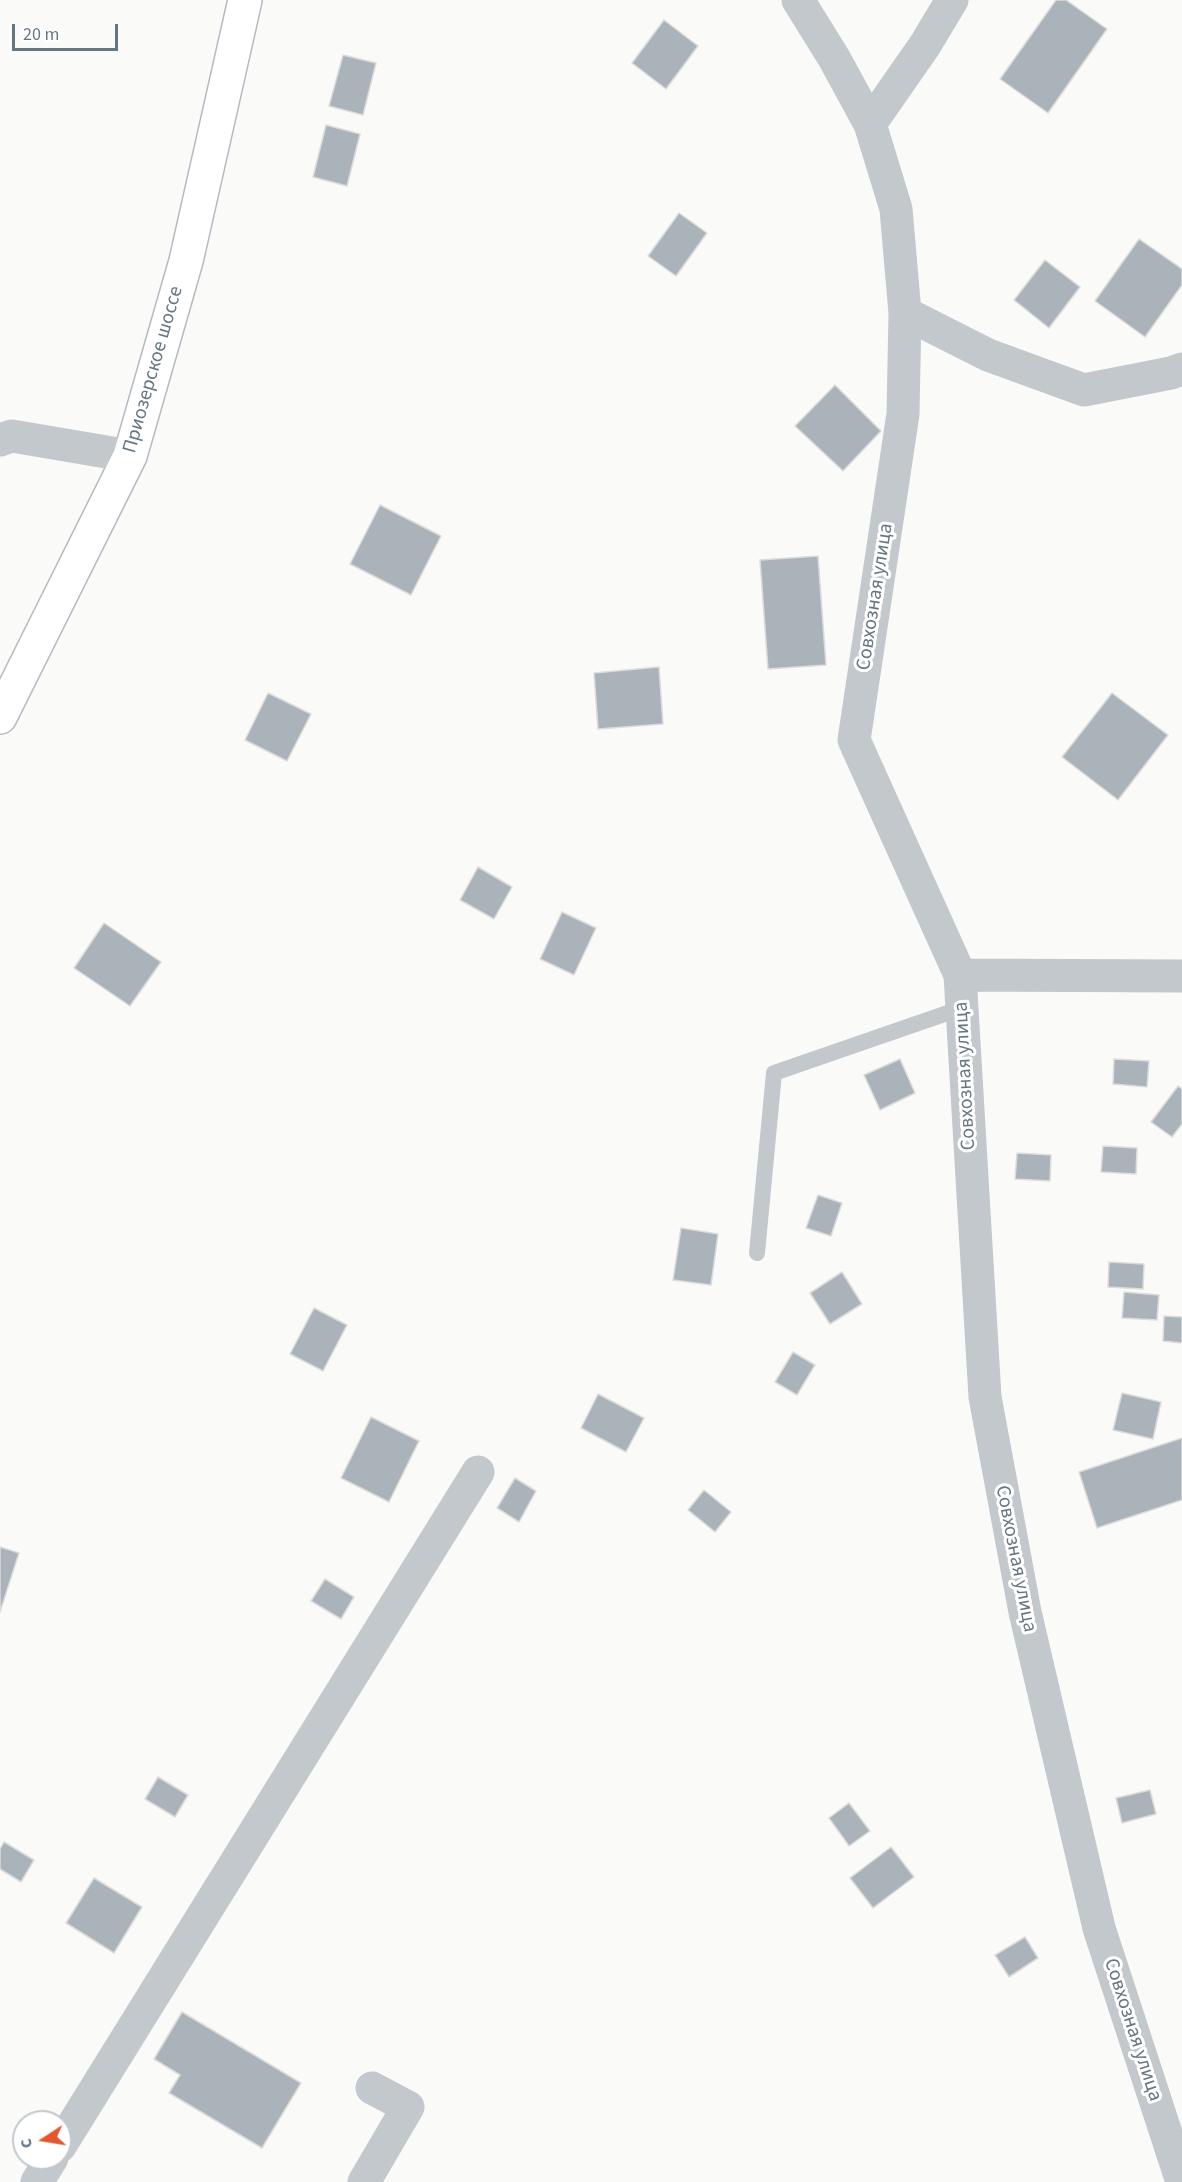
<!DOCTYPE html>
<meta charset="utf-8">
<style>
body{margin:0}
#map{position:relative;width:1182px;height:2182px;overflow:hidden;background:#fafaf8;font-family:"Source Sans 3",sans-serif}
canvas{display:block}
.north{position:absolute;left:12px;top:2110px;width:60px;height:60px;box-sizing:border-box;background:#fff;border:2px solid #c1c8cd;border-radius:50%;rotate:258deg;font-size:16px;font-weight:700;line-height:24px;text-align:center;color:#657683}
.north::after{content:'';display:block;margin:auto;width:21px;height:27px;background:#e4572e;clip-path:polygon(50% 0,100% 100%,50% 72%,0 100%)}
.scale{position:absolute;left:12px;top:24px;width:106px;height:27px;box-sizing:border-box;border:3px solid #657683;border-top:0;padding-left:8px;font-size:18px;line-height:21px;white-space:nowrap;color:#657683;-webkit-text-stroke:4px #fff;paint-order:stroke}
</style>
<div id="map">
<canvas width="1182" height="2182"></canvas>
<div class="north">С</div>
<div class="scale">20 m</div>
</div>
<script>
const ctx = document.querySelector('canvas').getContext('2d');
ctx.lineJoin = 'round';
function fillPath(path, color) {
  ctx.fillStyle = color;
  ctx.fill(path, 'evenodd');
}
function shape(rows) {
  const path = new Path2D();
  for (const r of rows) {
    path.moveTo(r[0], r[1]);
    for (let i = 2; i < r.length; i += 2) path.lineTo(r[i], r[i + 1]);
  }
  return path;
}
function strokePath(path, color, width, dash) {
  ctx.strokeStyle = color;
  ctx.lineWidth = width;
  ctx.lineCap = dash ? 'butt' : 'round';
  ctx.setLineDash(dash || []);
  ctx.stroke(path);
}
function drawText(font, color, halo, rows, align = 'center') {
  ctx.font = font + ' "Source Sans 3",sans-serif';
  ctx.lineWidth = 6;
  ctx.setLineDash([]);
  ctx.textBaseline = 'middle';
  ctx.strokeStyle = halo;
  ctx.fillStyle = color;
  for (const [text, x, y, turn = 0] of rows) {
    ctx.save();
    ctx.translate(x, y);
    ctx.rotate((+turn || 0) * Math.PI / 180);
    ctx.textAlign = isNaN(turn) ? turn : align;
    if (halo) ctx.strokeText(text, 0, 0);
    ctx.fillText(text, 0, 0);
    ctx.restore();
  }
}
const building = shape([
 [1056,0,1066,0,1107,29,1048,113,1000,79,1056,0],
 [664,20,698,46,666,89,632,63,664,20],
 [343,55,376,63,363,115,329,106,343,55],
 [326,125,360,134,347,186,313,177,326,125],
 [679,213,707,233,676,276,648,256,679,213],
 [1139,239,1182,269,1182,285,1145,337,1095,301,1139,239],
 [1045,260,1080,287,1049,328,1014,300,1045,260],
 [835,385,881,431,843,471,795,426,835,385],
 [380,505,441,536,411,595,350,564,380,505],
 [818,556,826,665,768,669,760,560,818,556],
 [659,667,663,724,598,729,594,673,659,667],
 [268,693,311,714,287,761,245,740,268,693],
 [1112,693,1168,735,1118,800,1062,757,1112,693],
 [478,867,512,887,494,919,460,900,478,867],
 [562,912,596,928,574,975,540,959,562,912],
 [104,923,161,962,130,1006,74,968,104,923],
 [900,1059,915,1093,880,1110,864,1075,900,1059],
 [1114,1059,1149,1061,1147,1087,1113,1084,1114,1059],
 [1178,1086,1182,1089,1182,1124,1172,1137,1151,1122,1178,1086],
 [1103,1146,1137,1148,1136,1174,1101,1172,1103,1146],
 [1017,1153,1051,1155,1050,1181,1015,1179,1017,1153],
 [818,1195,842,1203,831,1236,806,1228,818,1195],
 [681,1228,718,1234,711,1285,673,1280,681,1228],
 [1109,1262,1144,1264,1143,1289,1108,1287,1109,1262],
 [842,1272,862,1304,830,1324,810,1293,842,1272],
 [1124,1292,1159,1295,1157,1320,1122,1318,1124,1292],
 [314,1308,347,1325,323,1371,290,1354,314,1308],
 [1164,1316,1182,1317,1182,1343,1163,1341,1164,1316],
 [793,1352,815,1365,797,1395,775,1382,793,1352],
 [1122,1393,1161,1402,1153,1439,1113,1430,1122,1393],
 [598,1394,644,1418,626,1452,581,1428,598,1394],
 [371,1417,419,1441,389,1502,341,1478,371,1417],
 [1182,1438,1182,1500,1097,1528,1079,1472,1182,1438],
 [515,1478,536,1491,519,1522,497,1508,515,1478],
 [704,1490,731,1512,715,1532,688,1510,704,1490],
 [0,1547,19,1553,0,1612,0,1547],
 [325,1579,354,1597,341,1619,311,1601,325,1579],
 [158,1777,188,1795,175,1817,145,1799,158,1777],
 [1150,1790,1156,1814,1122,1823,1116,1798,1150,1790],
 [849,1803,870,1831,849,1846,829,1818,849,1803],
 [4,1842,34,1860,21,1882,0,1869,0,1849,4,1842],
 [891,1847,914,1877,873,1908,850,1878,891,1847],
 [94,1878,142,1907,114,1953,66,1923,94,1878],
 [1025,1937,1038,1958,1009,1977,995,1955,1025,1937],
 [182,2012,301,2083,262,2148,169,2093,180,2075,154,2059,182,2012]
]);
const lane = shape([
 [757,1253,774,1073,962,1008]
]);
const street = shape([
 [798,0,834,58,870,124],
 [952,0,925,45,870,124,896,209,905,313,903,414,854,740,960,975,985,1397,1025,1612,1099,1928,1182,2182],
 [905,313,988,355,1084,390,1171,373,1182,369],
 [0,440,12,436,130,456],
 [960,975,1182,976],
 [60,2146,478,1472],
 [37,2182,52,2158],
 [364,2182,408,2107,372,2088]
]);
const primary = shape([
 [0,717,130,456,186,261,245,0]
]);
const streetNames = [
 ["Приозерское шоссе",154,370,-74],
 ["Совхозная улица",876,597,-81],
 ["Совхозная улица",966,1076,-93],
 ["Совхозная улица",1015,1559,79],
 ["Совхозная улица",1132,2030,72]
];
fillPath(building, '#aab3b9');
strokePath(building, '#dcdcda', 1.5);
strokePath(primary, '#b5babe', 36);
strokePath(lane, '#c3c8cc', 16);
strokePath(street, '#c3c8cc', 33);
strokePath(primary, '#fff', 33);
drawText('20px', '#657683', '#fff', streetNames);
</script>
